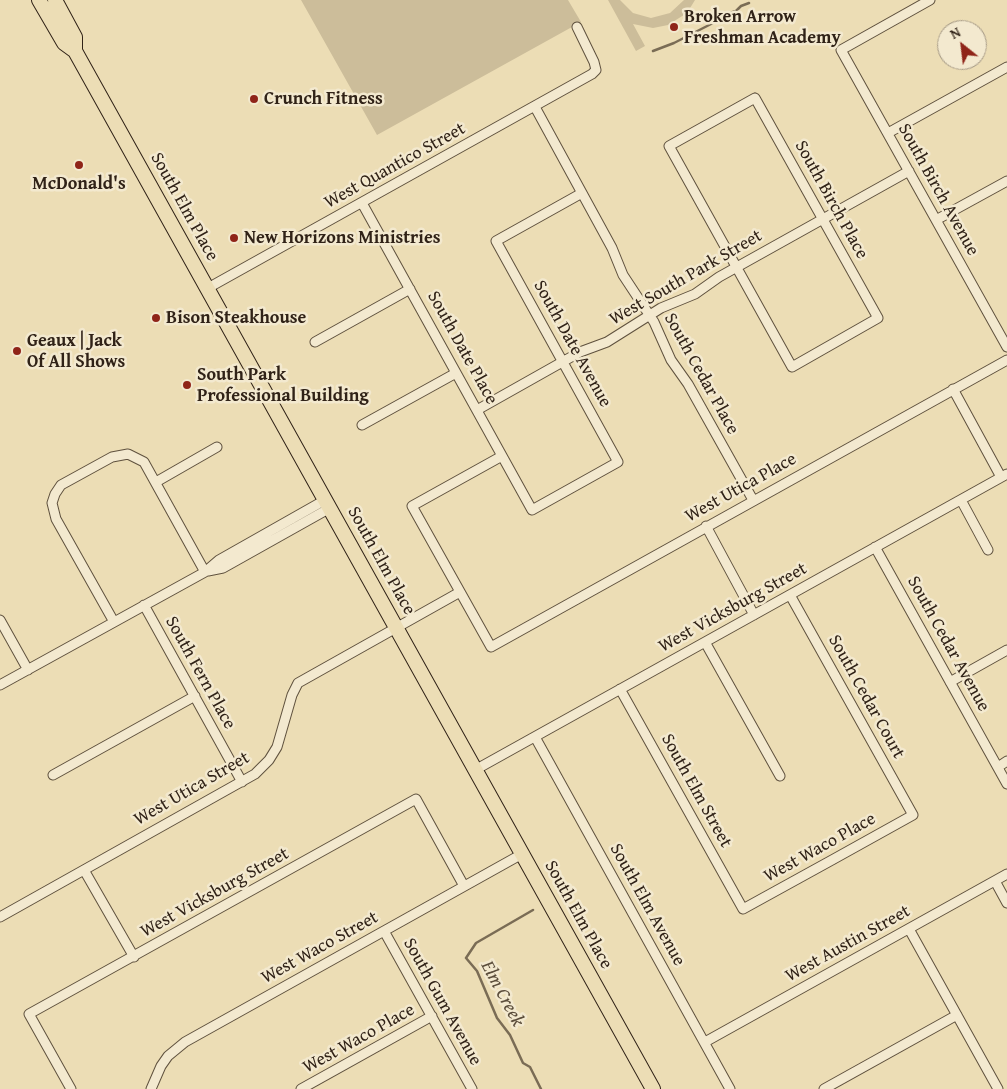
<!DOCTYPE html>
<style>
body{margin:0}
#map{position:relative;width:1007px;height:1089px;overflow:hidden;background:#ecddb5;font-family:"Gentium Book Plus",serif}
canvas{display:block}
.north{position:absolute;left:937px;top:20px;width:50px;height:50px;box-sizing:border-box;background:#f3e9cf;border:1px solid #a59985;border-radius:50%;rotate:331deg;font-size:14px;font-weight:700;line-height:20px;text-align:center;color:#302217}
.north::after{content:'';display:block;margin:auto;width:18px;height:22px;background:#8f2418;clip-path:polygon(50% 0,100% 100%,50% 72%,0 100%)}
</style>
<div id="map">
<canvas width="1007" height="1089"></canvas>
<div class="north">N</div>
</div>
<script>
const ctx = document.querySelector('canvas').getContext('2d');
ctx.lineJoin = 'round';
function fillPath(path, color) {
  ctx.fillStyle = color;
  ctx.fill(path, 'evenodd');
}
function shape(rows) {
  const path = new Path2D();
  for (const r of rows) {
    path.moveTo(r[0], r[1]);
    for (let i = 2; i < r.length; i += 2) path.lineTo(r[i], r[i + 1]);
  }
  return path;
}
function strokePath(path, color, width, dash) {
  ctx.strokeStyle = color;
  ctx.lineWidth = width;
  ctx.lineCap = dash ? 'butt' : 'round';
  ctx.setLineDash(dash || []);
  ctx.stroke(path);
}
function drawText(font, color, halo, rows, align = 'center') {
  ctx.font = font + ' "Gentium Book Plus",serif';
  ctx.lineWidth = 5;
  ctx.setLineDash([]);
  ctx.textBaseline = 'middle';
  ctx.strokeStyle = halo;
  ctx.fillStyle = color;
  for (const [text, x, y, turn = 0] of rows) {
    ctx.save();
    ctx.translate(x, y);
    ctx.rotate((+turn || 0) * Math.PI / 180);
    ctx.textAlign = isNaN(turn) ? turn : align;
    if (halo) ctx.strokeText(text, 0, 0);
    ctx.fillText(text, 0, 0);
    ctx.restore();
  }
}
const green = shape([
 [301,0,568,0,581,22,377,135],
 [608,0,620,0,633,13,651,18,670,13,684,0,695,0,687,13,668,25,653,28,633,24,645,46,636,51]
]);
const stream = shape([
 [653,51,674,43,713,23,717,17,736,11,741,6,749,3],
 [533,910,476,943,466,958,477,971,497,1018,510,1035,523,1063,530,1067,541,1089]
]);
const minor = shape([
 [930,0,841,50,1007,347],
 [755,98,878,318,792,367,669,146,755,98],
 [535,107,612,248,623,275,654,322,671,360,688,384,753,500],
 [888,133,1007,67],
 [362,203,532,510,618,462,496,241,582,193],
 [936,220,1007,181],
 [208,288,592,74,596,70,594,62,577,27],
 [315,342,410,289],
 [953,389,1001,477],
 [477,410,580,352,607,342,661,308,695,294,719,277,909,171],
 [362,425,456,373],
 [502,456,412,506,491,647,1007,360],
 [156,482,217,447],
 [961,500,988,550],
 [706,526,754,615],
 [875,547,1007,784],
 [208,571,223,568,330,508],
 [144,605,242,782],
 [0,620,28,670],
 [114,622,56,519,52,503,55,494,61,485,112,457,128,454,144,462,205,572],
 [705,642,780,776],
 [950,682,1007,650],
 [0,685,205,572,219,560,325,500],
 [620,689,743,909,832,860,913,815,790,595],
 [535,737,730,1089],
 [998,767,1007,761],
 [475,770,1007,474],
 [53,775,195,696],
 [84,870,134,957],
 [995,881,1007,903],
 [0,917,255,774,269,760,277,747,292,695,298,683,460,592],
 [909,929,998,1089],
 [384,931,472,1089],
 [705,1042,1007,874],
 [71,1089,29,1014,416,799,464,886],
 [151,1089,161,1066,168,1056,185,1042,522,854],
 [301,1089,432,1016],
 [824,1089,957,1015]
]);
const primary = shape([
 [39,0,64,43,75,51,653,1089],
 [55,0,75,37,75,51]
]);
const markers = [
 [674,27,5,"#8f2418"],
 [254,99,5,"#8f2418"],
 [79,165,5,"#8f2418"],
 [234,238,5,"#8f2418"],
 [156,318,5,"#8f2418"],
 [17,351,5,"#8f2418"],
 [187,385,5,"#8f2418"]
];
const poiNames = [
 ["Broken Arrow",684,17],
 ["Freshman Academy",684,38],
 ["Crunch Fitness",264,99],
 ["McDonald's",79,184,"center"],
 ["New Horizons Ministries",244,238],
 ["Bison Steakhouse",166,318],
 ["Geaux | Jack",27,341],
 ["Of All Shows",27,362],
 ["South Park",197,375],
 ["Professional Building",197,396]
];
const streetNames = [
 ["West Quantico Street",395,166,-29],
 ["South Birch Avenue",938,190,61],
 ["South Birch Place",831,200,61],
 ["South Elm Place",184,207,61],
 ["West South Park Street",686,278,-30],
 ["South Date Avenue",572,344,61],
 ["South Date Place",462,348,61],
 ["South Cedar Place",701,374,61],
 ["West Utica Place",741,488,-29],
 ["South Elm Place",381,561,61],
 ["West Vicksburg Street",733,608,-29],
 ["South Cedar Avenue",948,644,61],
 ["South Fern Place",200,673,61],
 ["South Cedar Court",866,697,61],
 ["West Utica Street",192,789,-30],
 ["South Elm Street",696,791,61],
 ["West Waco Place",820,848,-29],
 ["West Vicksburg Street",215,893,-29],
 ["South Elm Avenue",647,905,61],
 ["South Elm Place",578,915,61],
 ["West Austin Street",848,944,-29],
 ["West Waco Street",320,948,-29],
 ["South Gum Avenue",442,1002,61],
 ["West Waco Place",359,1039,-29]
];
const waterNames = [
 ["Elm Creek",502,994,62]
];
fillPath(green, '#ccbd9a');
strokePath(stream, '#7a6c55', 2.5);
strokePath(minor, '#5f513e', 11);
strokePath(primary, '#302217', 16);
strokePath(minor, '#f3e9cf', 9);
strokePath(primary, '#ecddb5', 14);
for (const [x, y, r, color] of markers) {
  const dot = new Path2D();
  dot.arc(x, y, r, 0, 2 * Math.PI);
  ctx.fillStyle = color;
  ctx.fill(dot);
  strokePath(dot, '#f3e9cf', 2);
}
drawText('bold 18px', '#302217', '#f3e9cf', poiNames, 'left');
drawText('18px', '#302217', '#f3e9cf', streetNames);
drawText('italic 19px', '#5b4d3b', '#f3e9cf', waterNames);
</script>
